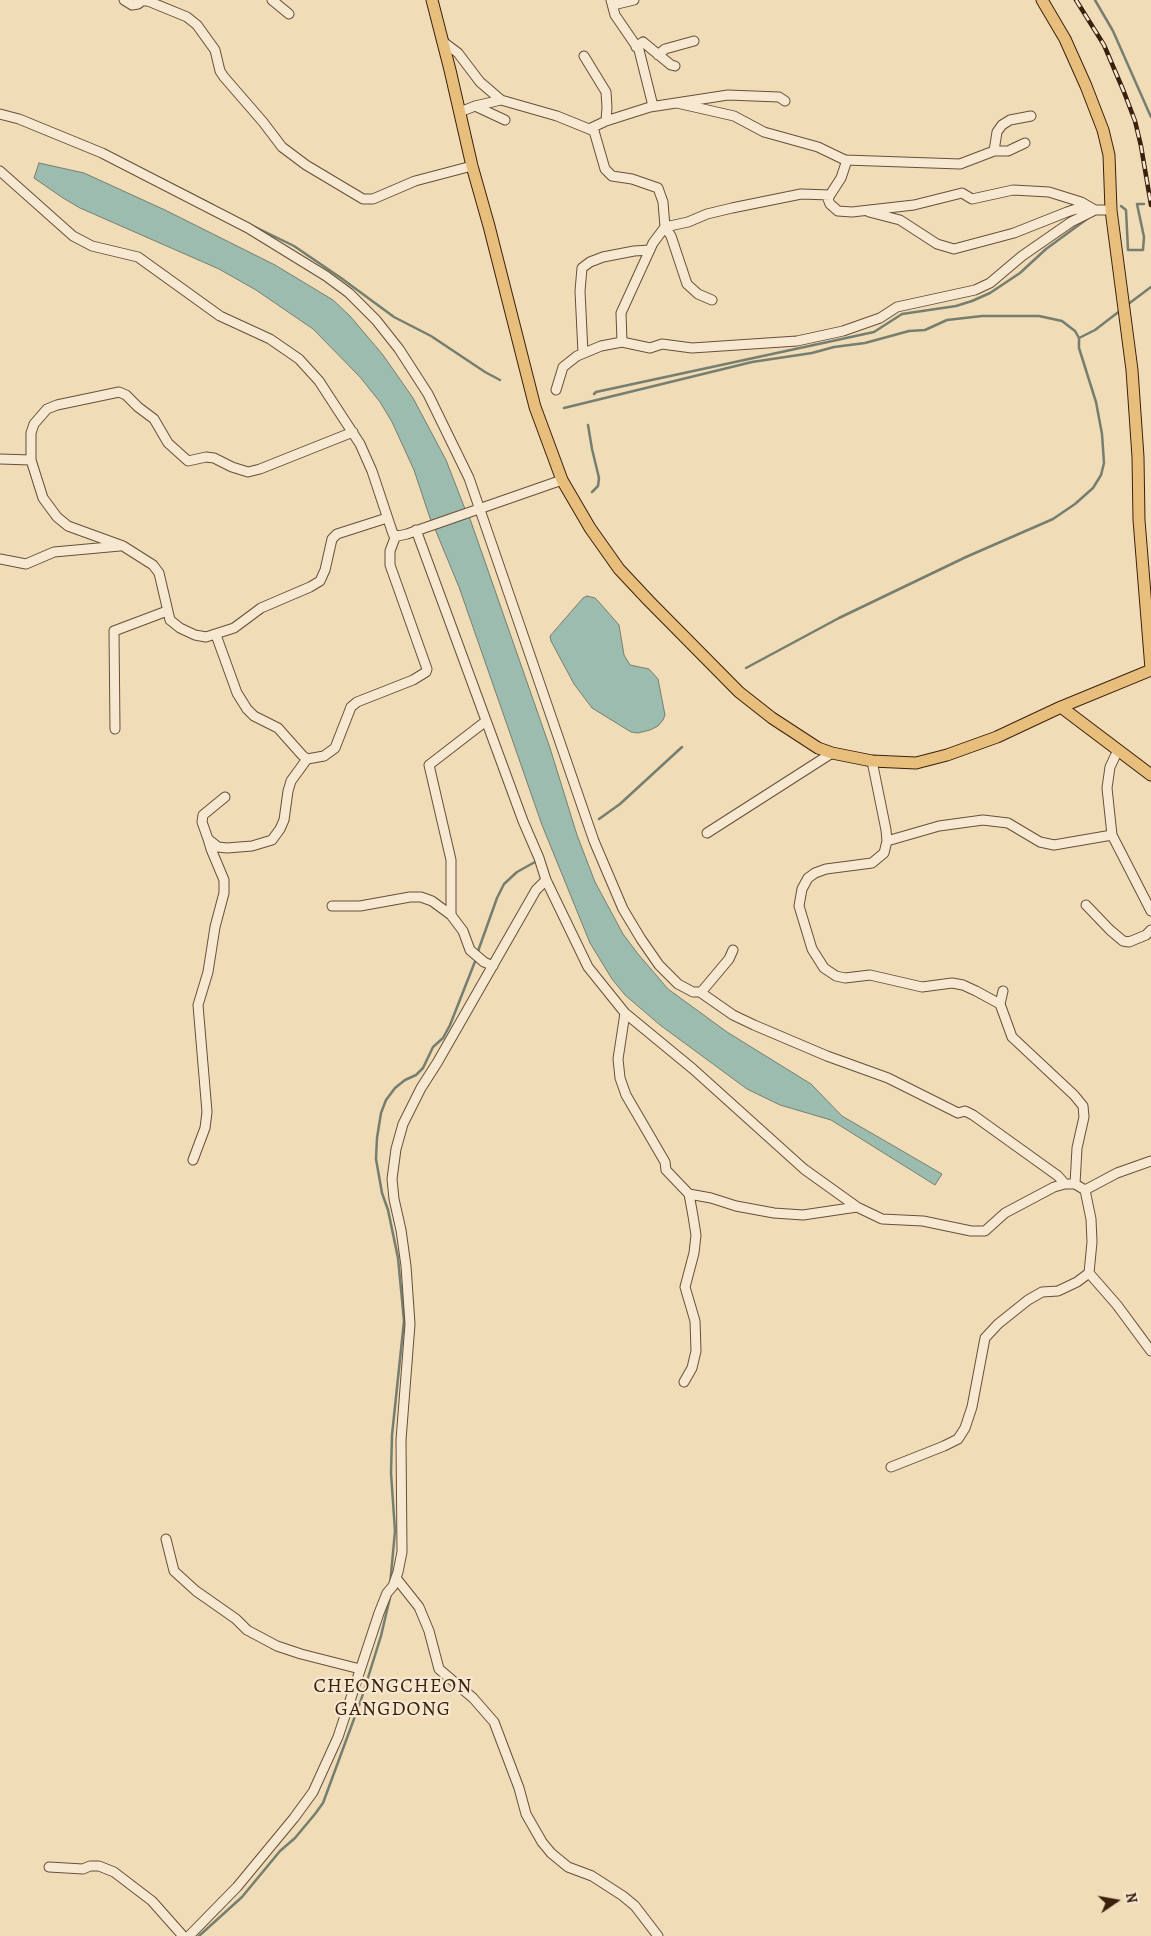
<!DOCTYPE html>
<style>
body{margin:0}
#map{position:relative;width:1151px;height:1936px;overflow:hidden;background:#f1dcb8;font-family:Alegreya,serif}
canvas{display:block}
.north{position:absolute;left:1091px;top:1876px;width:50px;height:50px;-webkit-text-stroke:4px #f6e8d1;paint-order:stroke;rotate:78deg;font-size:14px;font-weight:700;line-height:20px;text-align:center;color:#3b200e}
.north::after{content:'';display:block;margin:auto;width:18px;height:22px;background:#3b200e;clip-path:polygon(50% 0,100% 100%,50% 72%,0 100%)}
</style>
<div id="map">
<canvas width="1151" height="1936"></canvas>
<div class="north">N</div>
</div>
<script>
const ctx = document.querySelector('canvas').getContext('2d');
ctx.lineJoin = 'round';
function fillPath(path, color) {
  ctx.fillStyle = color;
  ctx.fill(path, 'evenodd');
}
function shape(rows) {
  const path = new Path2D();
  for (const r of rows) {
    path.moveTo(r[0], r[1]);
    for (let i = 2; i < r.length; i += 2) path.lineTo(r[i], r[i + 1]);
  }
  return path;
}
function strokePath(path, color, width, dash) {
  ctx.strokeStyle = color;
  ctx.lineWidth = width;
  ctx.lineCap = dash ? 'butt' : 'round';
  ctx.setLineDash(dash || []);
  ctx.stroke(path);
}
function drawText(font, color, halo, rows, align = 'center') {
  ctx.font = font + ' Alegreya,serif';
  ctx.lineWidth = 4.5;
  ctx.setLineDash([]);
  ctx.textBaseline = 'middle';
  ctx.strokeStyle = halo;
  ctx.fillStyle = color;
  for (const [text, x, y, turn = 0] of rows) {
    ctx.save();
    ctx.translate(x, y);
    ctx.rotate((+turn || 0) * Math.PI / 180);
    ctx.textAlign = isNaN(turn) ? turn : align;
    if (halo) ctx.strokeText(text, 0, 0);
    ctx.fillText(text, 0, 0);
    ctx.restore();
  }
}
const water = shape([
 [39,163,84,173,165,210,275,265,333,300,350,316,383,355,413,398,446,460,465,509,431,521,414,470,392,422,380,402,360,377,313,329,256,290,219,269,80,208,63,198,34,178,39,163],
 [469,516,550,748,577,835,595,882,623,934,638,954,668,989,727,1032,811,1084,842,1116,942,1174,935,1185,831,1120,780,1105,747,1089,660,1025,625,995,612,979,590,943,542,825,459,587,435,529,469,516],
 [587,596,595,598,599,602,619,625,624,655,630,665,649,669,658,679,665,715,663,720,658,726,650,730,638,733,631,732,592,708,574,684,551,641,550,636,583,598,587,596]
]);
const stream = shape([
 [1095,0,1113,31,1151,117],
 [140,168,213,205],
 [1121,206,1126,210,1128,250,1143,250,1144,237,1137,204,1144,204],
 [249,224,294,246,341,278,394,317,431,336,485,372,500,380],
 [1127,305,1151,287],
 [594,394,596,392,874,332,902,314,956,306,972,301,990,293,1020,273,1046,249,1087,219],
 [564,408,752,362,812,353,834,347,865,343,909,331,925,330,947,320,982,316,1039,316,1062,321,1075,331,1079,338,1095,330,1121,310],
 [588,425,592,449,599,478,598,486,592,492],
 [746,668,839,618,966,557,1053,519,1075,504,1093,488,1101,475,1104,463,1102,434,1096,402,1079,348,1079,338],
 [599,819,620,804,682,747],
 [477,954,497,898,504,884,517,872,535,862],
 [390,1585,395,1531,391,1473,392,1435,404,1321,398,1258,388,1210,382,1193,376,1159,377,1138,381,1113,386,1100,395,1088,405,1080,416,1075,423,1068,433,1047,443,1038,450,1025,476,959],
 [199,1936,242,1897,280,1851,295,1838,315,1814,323,1803,361,1700,381,1636,391,1593]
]);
const minor = shape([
 [124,0,132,5,138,4,142,1,148,1,187,17,197,25,215,50,220,71,224,77,263,122,282,147,306,165,363,199,373,199,415,181,472,166],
 [272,0,289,14],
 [611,0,615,15,639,50,653,106],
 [613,5,634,0],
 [442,41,458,53,480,82,501,100],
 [636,47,643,42,671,65,675,66],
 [658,55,665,49,694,41],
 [584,56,606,92,607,107,606,121],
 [677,103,734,116,764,132,818,147,845,160,960,164,994,151,1008,151,1025,143],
 [475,106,505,120],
 [460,112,475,106,501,100,557,116,594,131,605,169,612,176,632,179,658,188,663,202,665,227,653,243,621,313,622,342],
 [0,114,19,119,102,153,248,228,326,276,349,293,376,320,399,349,428,394,469,478,594,841,623,909,641,939,659,965,678,984,693,992,700,992,703,990,729,959,733,950],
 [589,129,606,121,650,107,728,95,779,97,785,101],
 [994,151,997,132,1002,125,1010,120,1031,116],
 [0,171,73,236,92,246,138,257,220,316,270,339,299,359,319,381,360,444,372,471,393,534,398,536,407,534,562,480],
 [830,195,828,199,830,204,838,211,852,212,914,205,962,193,972,199,1013,190,1049,192,1081,202,1095,210],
 [869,212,900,220,937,244,954,249,1014,233,1067,212,1076,209,1093,210],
 [712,300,698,294,687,284,671,236,665,227,688,222,707,214,732,208,801,194,830,195,841,178,847,160],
 [583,353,580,291,582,268,590,262,603,257,634,251,650,250],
 [556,390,563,367,577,356,601,346,622,342,650,348,662,344,692,348,797,341,843,331,880,318,897,307,975,290,990,283,1022,256,1071,222,1095,210,1111,210],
 [353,432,260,469,248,472,232,467,214,458,206,457,188,461,168,443,154,419,138,407,126,395,119,392,57,405,47,409,34,424,31,433,31,460,43,498,57,517,68,526,123,546,153,565,159,573,170,620,180,628,195,635,206,637,234,628,261,608,310,587,320,581,325,570,332,539,337,534,387,518],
 [0,459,31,460],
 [416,530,523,821,539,858,546,880,588,967,625,1013,693,1069,804,1169,857,1207,882,1219,923,1221,971,1231,985,1231,1005,1213,1054,1187,1065,1184,1075,1184,1085,1190,1091,1219,1092,1242,1089,1273,1077,1282,1058,1291,1042,1292,1028,1300,998,1324,985,1338,972,1407,965,1428,958,1439,944,1446,891,1467],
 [0,559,26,564,54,552,120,546],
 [216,635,237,693,247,709,254,716,278,728,302,755,307,759,324,756,335,748,351,707,357,702,413,680,426,672,427,669,390,565,390,551,396,535],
 [115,729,114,631,167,611],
 [1118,750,1110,767,1107,788,1112,835,1151,911],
 [872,761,886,830,887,841,884,853,872,863,826,869,815,873,808,878,802,889,799,906,812,949,824,968,836,976,845,978,870,975,922,987,952,983,963,985,976,991,1000,1004],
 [225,797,203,815,202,822,208,839,218,847,227,848,252,846,272,840,280,829,284,820,288,791,291,781,307,759],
 [707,833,832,753],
 [887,841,939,826,983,820,1008,823,1040,842,1054,845,1112,835],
 [1086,905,1110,930,1123,941,1129,942,1146,935,1151,930],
 [332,906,360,906,410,897,421,897,432,901,451,915,463,931,470,950,484,962,493,966],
 [451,915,451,860,429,765,486,721],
 [1003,991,1000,1004,1012,1037,1074,1095,1083,1106,1084,1117,1077,1148,1075,1184],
 [700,992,733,1015,754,1025,827,1056,888,1078,958,1113,965,1111,973,1115,1058,1176,1065,1184],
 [625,1013,618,1059,620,1078,626,1095,665,1162,666,1170,689,1194,693,1216,696,1235,694,1253,685,1287,695,1321,696,1351,692,1368,684,1382],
 [193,1160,205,1128,207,1112,198,1005,208,972,215,927,224,893,224,880,211,849,208,839],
 [1085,1190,1117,1173,1151,1161],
 [689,1194,711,1198,736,1206,774,1213,803,1215,857,1207],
 [1089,1273,1117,1305,1151,1351],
 [166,1539,174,1571,196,1591,236,1619,247,1630,277,1646,301,1654,360,1669],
 [396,1578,419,1607,429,1631,439,1669,473,1698,494,1722,519,1788,526,1814,542,1842,551,1853,568,1867,592,1876,623,1896,635,1906,658,1936],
 [49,1867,83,1869,90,1866,99,1866,114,1872,152,1901,183,1936],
 [189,1936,237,1887,294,1818,313,1792,338,1737,379,1613,387,1593,393,1586,398,1572,402,1552,401,1440,410,1324,406,1266,401,1230,394,1199,392,1179,396,1149,403,1124,421,1088,437,1063,536,890,546,880]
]);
const major = shape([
 [432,0,450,70,472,166,489,226,535,407,562,480,590,528,619,569,649,601,739,692,772,718,818,748,832,753,872,761,916,763,947,755,997,737,1061,707,1151,670],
 [1042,0,1065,39,1086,86,1103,130,1109,155,1111,210,1132,370,1138,457,1139,520,1151,669],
 [1061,707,1151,775]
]);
const rail = shape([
 [1076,0,1104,45,1124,92,1135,121,1141,146,1151,205]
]);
const quarterNames = [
 ["CHEONGCHEON",393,1687],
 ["GANGDONG",393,1710]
];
fillPath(water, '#9bbcaf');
strokePath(water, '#757e6f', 1);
strokePath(stream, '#757e6f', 2.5);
strokePath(minor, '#684f38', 11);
strokePath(major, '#3b200e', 13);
strokePath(minor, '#f6e8d1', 9);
strokePath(major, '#e8be7c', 11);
strokePath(rail, '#3b200e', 4.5);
strokePath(rail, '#f6e8d1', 2.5, [8]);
ctx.letterSpacing = '1px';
drawText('20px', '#3b200e', '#f6e8d1', quarterNames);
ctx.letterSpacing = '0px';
</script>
